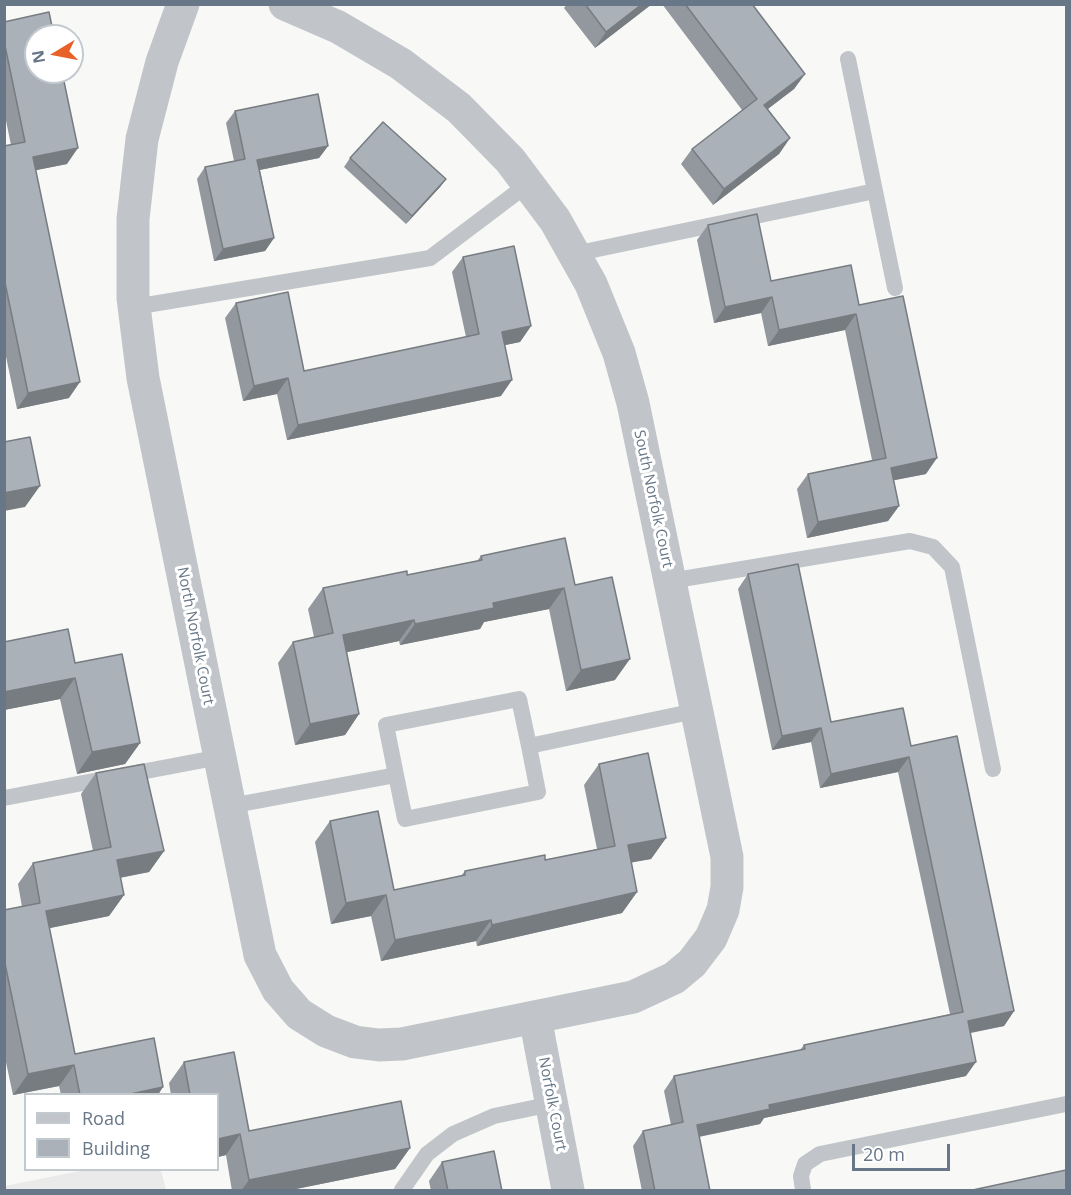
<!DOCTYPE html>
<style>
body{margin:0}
#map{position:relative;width:1071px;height:1195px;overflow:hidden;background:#f8f9f6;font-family:"Open Sans",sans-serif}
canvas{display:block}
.frame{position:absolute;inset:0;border:6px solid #677787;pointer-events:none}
.legend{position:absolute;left:24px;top:1093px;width:195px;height:78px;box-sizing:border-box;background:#fff;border:2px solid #c2c9cf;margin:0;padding:8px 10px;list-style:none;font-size:18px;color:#677787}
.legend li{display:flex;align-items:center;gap:12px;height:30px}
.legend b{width:30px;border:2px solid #c2c9cf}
.north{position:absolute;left:24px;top:24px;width:60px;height:60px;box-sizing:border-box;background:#fff;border:2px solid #c2c9cf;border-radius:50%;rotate:260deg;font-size:16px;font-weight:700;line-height:24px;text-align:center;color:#677787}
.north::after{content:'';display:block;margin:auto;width:21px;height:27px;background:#e76128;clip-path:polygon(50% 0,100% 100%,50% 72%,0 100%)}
.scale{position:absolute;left:852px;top:1144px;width:98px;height:27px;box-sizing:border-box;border:3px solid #677787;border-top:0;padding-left:8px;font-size:18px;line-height:21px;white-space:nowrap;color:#677787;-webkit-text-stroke:4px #fff;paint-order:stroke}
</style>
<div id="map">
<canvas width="1071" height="1195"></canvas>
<div class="frame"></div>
<ul class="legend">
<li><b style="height:8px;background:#c1c5ca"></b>Road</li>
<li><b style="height:16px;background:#aab1b8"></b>Building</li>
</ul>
<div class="north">N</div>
<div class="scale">20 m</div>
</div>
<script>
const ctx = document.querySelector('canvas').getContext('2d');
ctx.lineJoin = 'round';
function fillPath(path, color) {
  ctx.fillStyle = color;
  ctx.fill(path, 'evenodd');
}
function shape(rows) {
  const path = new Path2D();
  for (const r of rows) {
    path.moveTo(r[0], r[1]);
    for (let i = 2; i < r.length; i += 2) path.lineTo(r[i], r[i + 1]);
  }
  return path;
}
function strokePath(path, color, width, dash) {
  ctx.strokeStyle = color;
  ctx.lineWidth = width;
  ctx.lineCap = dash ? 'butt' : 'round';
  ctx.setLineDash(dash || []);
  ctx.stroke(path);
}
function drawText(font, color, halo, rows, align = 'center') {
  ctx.font = font + ' "Open Sans",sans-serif';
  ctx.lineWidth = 6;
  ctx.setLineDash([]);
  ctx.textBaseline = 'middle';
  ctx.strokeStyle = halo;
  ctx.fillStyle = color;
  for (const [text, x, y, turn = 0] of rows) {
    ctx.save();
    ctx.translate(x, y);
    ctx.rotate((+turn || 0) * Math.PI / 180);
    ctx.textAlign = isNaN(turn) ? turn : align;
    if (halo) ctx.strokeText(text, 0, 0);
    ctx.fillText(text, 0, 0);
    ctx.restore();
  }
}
const built = shape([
 [85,1170,161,1170,166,1190,5,1190,5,1186]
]);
const lane = shape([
 [848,59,875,191],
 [574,254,875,191,895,288],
 [134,307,430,258,528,184],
 [670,581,910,541,933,547,952,567,993,769],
 [396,775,386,725,519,699,529,746],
 [4,798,220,757],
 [230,806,396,775,405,819,538,792,529,746,695,711],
 [402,1190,427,1154,453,1134,494,1116,552,1104],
 [803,1190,801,1176,805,1164,820,1154,1066,1104]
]);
const street = shape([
 [183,4,162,62,142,139,133,219,133,298,143,378,260,955,278,990,299,1014,326,1031,355,1042,379,1045,402,1044,633,997,674,978,692,963,711,938,723,910,727,887,727,857,633,403,619,353,591,284,555,220,510,160,459,108,401,64,338,27,285,4],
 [535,1017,568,1190]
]);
const wall = shape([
 [567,4,652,4,595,48,564,8],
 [662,4,752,4,805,74,794,89,768,109,790,138,779,154,713,205,681,164,692,149,742,110],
 [4,22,67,164,36,170,69,398,17,409,4,347,4,146,11,145,4,111],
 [235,111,328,146,319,158,260,170,274,238,265,251,214,261,197,179,205,167,234,161,226,123],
 [350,158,446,179,440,187,406,224,344,167],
 [708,225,771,281,859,305,926,474,894,480,899,506,888,521,807,538,797,489,808,474,872,460,845,330,768,346,761,313,714,323,697,240],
 [463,257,531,326,520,342,505,345,501,396,287,440,277,394,243,401,225,318,236,303,304,371,466,337,452,272],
 [481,556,575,585,615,680,566,691,549,609,484,622,480,629,400,645,399,641,347,652,359,714,345,735,295,745,278,663,293,642,314,637,308,609,323,588,407,575,477,561],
 [748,574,831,722,911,746,1014,1011,1004,1026,971,1033,966,1076,764,1118,760,1124,699,1137,710,1191,642,1191,633,1146,643,1131,671,1125,664,1091,674,1076,800,1050,804,1045,950,1014,898,772,820,788,811,742,772,750,738,589],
 [4,642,75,663,140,743,125,764,77,774,60,699,4,710],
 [599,764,666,838,651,859,631,862,637,892,622,913,477,946,476,941,381,961,371,916,331,924,315,842,330,821,394,890,461,876,465,871,545,860,597,849,584,785],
 [96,773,164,851,149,872,120,878,124,895,109,916,49,928,75,1054,158,1095,61,1095,59,1086,13,1095,4,1053,4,910,22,907,18,884,33,863,93,851,81,794],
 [234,1052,249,1131,401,1101,410,1148,395,1169,286,1191,232,1191,226,1155,218,1157,218,1095,171,1095,169,1083,184,1062],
 [442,1162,502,1191,431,1191,429,1181]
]);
const shadedWall = shape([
 [642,4,652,4,595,48,606,32],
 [805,74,794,89,753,120,764,105],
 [790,138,779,154,713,205,724,189],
 [328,146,319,158,249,172,257,160],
 [78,148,67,164,22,173,33,157],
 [446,179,440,187,406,224,412,216],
 [274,238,265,251,214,261,223,249],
 [772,297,761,313,714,323,725,307],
 [856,314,845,330,768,346,779,330],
 [531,326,520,342,491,348,502,332],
 [288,378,277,394,243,401,254,386],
 [512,380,501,396,287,440,298,425],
 [80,382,69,398,17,409,28,393],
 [937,458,926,474,880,483,891,468],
 [40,486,25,507,4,511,4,493],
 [899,506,888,521,807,538,818,522],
 [564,588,549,609,484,622,480,629,400,645,415,624,493,603],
 [414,620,399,641,329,656,343,635],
 [630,659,615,680,566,691,581,670],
 [75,678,60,699,4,710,4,692],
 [359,714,345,735,295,745,310,724],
 [821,728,811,742,772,750,782,736],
 [140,743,125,764,77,774,92,752],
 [909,757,898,772,820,788,831,774],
 [666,838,651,859,613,866,628,845],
 [164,851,149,872,102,881,117,860],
 [637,892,622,913,477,946,492,925],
 [124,895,109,916,31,932,46,911],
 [386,895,371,916,331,924,346,903],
 [491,920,476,941,381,961,395,940],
 [1014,1011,1004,1026,958,1035,968,1021],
 [976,1062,966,1076,764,1118,760,1124,687,1139,697,1125,769,1105],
 [74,1065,59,1086,13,1095,28,1074],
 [163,1087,158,1095,126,1095],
 [240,1134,226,1155,218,1157,218,1139],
 [410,1148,395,1169,286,1191,241,1191,249,1180]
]);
const building = shape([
 [585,4,642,4,606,32,585,4],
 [685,4,752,4,805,74,764,105,790,138,724,189,692,149,757,99,685,4],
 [49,12,54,36,36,36,36,72,62,72,78,148,33,157,80,382,28,393,4,278,4,146,25,142,4,41,4,22,49,12],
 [318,94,328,146,257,160,274,238,223,249,205,167,245,159,235,111,318,94],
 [383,122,446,179,412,216,350,158,383,122],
 [757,214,771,281,851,265,859,305,903,296,937,458,891,468,899,506,818,522,808,474,886,458,856,314,779,330,772,297,725,307,708,225,757,214],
 [514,246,531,326,502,332,512,380,298,425,288,378,254,386,236,303,288,292,304,371,479,334,463,257,514,246],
 [30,437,40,486,4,493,4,442,30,437],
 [565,538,575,585,612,577,630,659,581,670,564,588,493,603,494,608,415,624,414,620,343,635,359,714,310,724,293,642,333,633,323,588,407,571,407,575,482,560,481,556,565,538],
 [798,564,831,722,903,708,911,746,957,736,1014,1011,968,1021,976,1062,769,1105,770,1109,697,1125,710,1191,655,1191,643,1131,683,1122,674,1076,805,1049,804,1045,963,1012,909,757,831,774,821,728,782,736,748,574,798,564],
 [68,629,75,663,122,654,140,743,92,752,75,678,4,692,4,642,68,629],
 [648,753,666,838,628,845,637,892,492,925,491,920,395,940,386,895,346,903,330,821,378,811,394,890,465,875,465,871,545,855,545,860,615,846,599,764,648,753],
 [144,764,164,851,117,860,124,895,46,911,75,1054,154,1038,163,1087,126,1095,80,1095,74,1065,28,1074,4,959,4,910,40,903,33,863,111,847,96,773,144,764],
 [234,1052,249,1131,401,1101,410,1148,249,1180,240,1134,218,1139,218,1095,190,1095,184,1062,234,1052],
 [494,1151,502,1191,448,1191,442,1162,494,1151],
 [1066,1170,1066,1191,968,1191,1066,1170]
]);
const streetNames = [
 ["South Norfolk Court",653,499,78],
 ["North Norfolk Court",195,636,79],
 ["Norfolk Court",552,1104,79]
];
fillPath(built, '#e9eae9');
strokePath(lane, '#c1c5ca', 16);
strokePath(street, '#c1c5ca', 33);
fillPath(wall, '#92989e');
fillPath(shadedWall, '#777c81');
fillPath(building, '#aab1b8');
strokePath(building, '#777c81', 1.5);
drawText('15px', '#677787', '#fff', streetNames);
</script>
